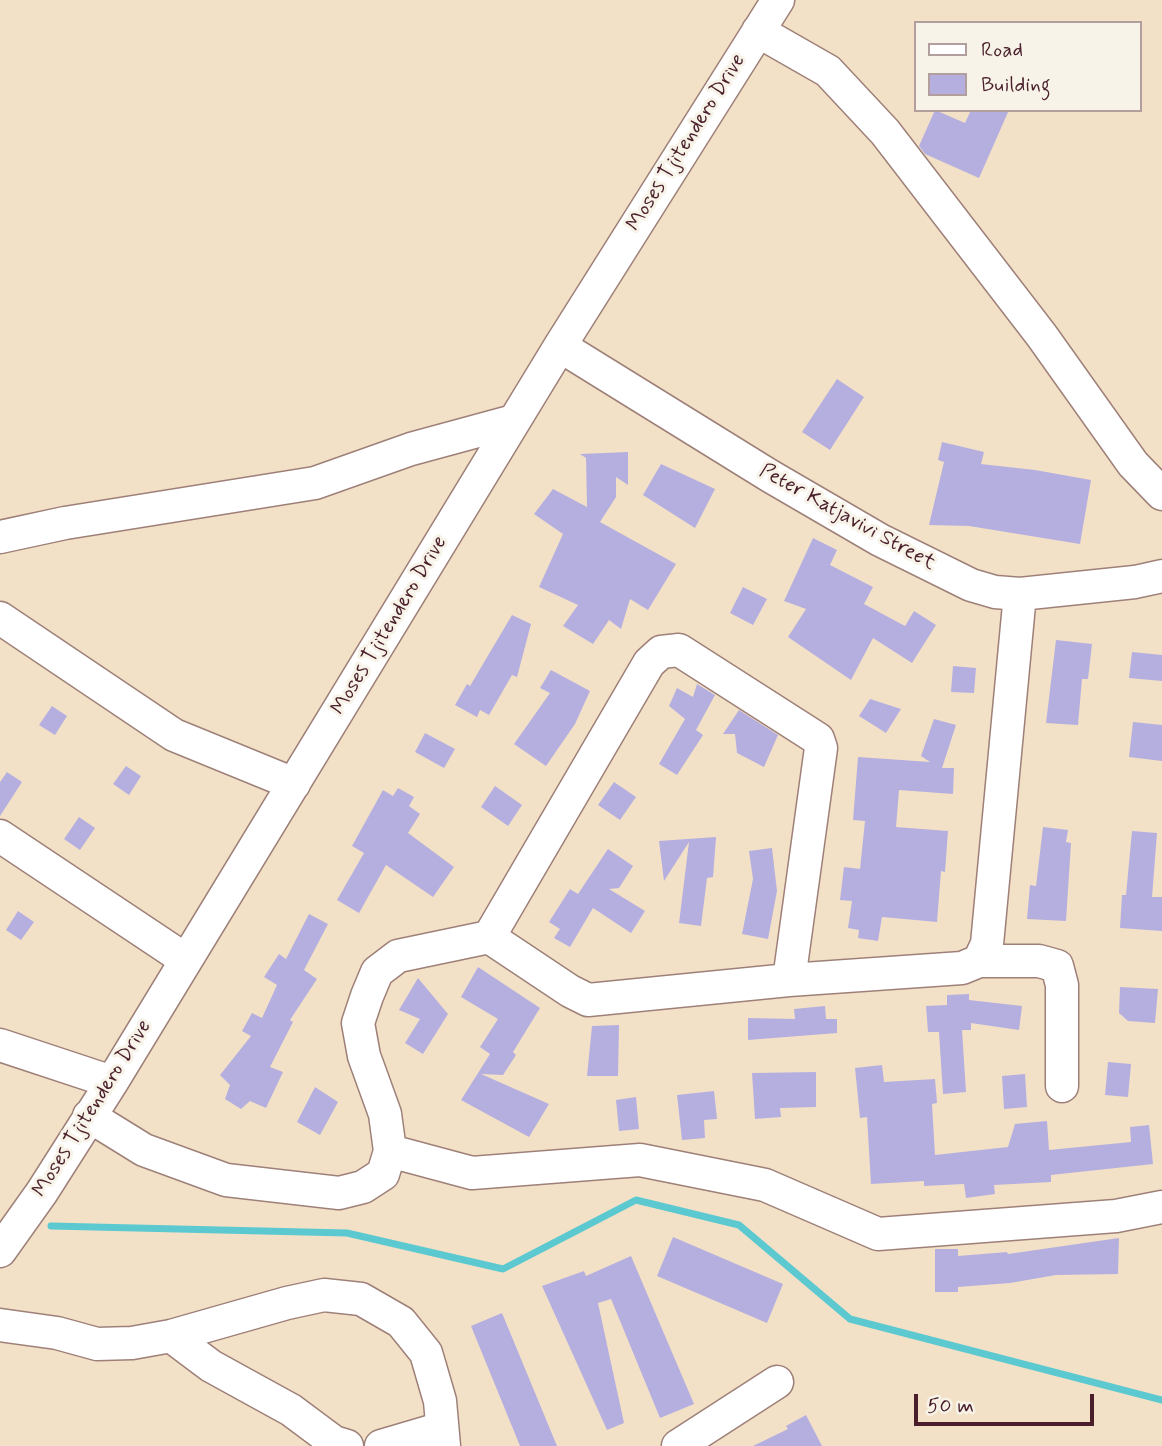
<!DOCTYPE html>
<style>
body{margin:0}
#map{position:relative;width:1162px;height:1446px;overflow:hidden;background:#f3e1c7;font-family:Mynerve,sans-serif}
canvas{display:block}
.legend{position:absolute;left:914px;top:21px;width:228px;height:91px;box-sizing:border-box;background:#f7f3e8;border:2px solid #b29e9c;margin:0;padding:9px 12px;list-style:none;font-size:21px;color:#4a1f2b}
.legend li{display:flex;align-items:center;gap:14px;height:35px}
.legend b{width:35px;border:2px solid #b29e9c}
.scale{position:absolute;left:914px;top:1394px;width:180px;height:32px;box-sizing:border-box;border:4px solid #4a1f2b;border-top:0;padding-left:9px;font-size:21px;line-height:24px;white-space:nowrap;color:#4a1f2b;-webkit-text-stroke:5px #f7f3e8;paint-order:stroke}
</style>
<div id="map">
<canvas width="1162" height="1446"></canvas>
<ul class="legend">
<li><b style="height:9px;background:#fff"></b>Road</li>
<li><b style="height:19px;background:#b5afe0"></b>Building</li>
</ul>
<div class="scale">50 m</div>
</div>
<script>
const ctx = document.querySelector('canvas').getContext('2d');
ctx.lineJoin = 'round';
function shape(rows) {
  const path = new Path2D();
  for (const r of rows) {
    path.moveTo(r[0], r[1]);
    for (let i = 2; i < r.length; i += 2) path.lineTo(r[i], r[i + 1]);
  }
  return path;
}
function strokePath(path, color, width, dash) {
  ctx.strokeStyle = color;
  ctx.lineWidth = width;
  ctx.lineCap = dash ? 'butt' : 'round';
  ctx.setLineDash(dash || []);
  ctx.stroke(path);
}
function fillPath(path, color) {
  ctx.fillStyle = color;
  ctx.fill(path, 'evenodd');
}
function drawText(font, color, halo, rows, align = 'center') {
  ctx.font = font + ' Mynerve,sans-serif';
  ctx.lineWidth = 6;
  ctx.setLineDash([]);
  ctx.textBaseline = 'middle';
  ctx.strokeStyle = halo;
  ctx.fillStyle = color;
  for (const [text, x, y, turn = 0] of rows) {
    ctx.save();
    ctx.translate(x, y);
    ctx.rotate((+turn || 0) * Math.PI / 180);
    ctx.textAlign = isNaN(turn) ? turn : align;
    if (halo) ctx.strokeText(text, 0, 0);
    ctx.fillText(text, 0, 0);
    ctx.restore();
  }
}
const stream = shape([
 [51,1226,347,1233,503,1269,636,1200,739,1225,850,1319,1162,1400]
]);
const building = shape([
 [935,110,965,123,971,110,1009,110,979,178,925,154,919,146],
 [837,379,864,397,830,450,802,432],
 [942,442,984,452,981,464,1035,470,1091,480,1080,544,969,526,929,525,944,462,938,460],
 [628,452,628,485,616,477,616,497,600,522,676,564,648,610,630,599,621,629,609,620,593,644,563,626,578,605,539,587,563,534,534,514,553,489,587,507,586,458,580,454],
 [661,464,715,489,695,528,643,495],
 [813,538,837,550,830,565,873,587,864,604,905,626,914,611,936,625,912,663,873,638,851,680,788,637,806,609,784,601],
 [743,587,767,599,753,625,730,613],
 [512,615,531,624,517,677,512,675,489,715,480,710,477,717,455,705,467,684,470,686],
 [1056,640,1092,644,1088,679,1082,679,1078,725,1046,723],
 [1132,652,1162,655,1162,681,1129,678],
 [953,666,976,668,974,693,951,692],
 [551,670,590,691,575,724,546,766,514,744,550,693,540,688],
 [697,684,715,695,696,730,703,735,677,775,659,764,685,719,669,706,677,688,693,697],
 [870,699,901,709,886,733,859,716],
 [52,706,67,716,55,735,39,725],
 [739,710,778,735,764,767,737,753,735,734,723,734],
 [934,719,956,725,942,768,954,768,953,794,899,790,896,827,948,831,945,872,941,871,937,922,882,917,878,941,858,938,859,930,848,928,852,901,840,900,844,867,860,869,865,821,853,820,858,757,930,762,921,756],
 [1133,722,1162,725,1162,761,1129,757],
 [425,733,455,749,444,768,415,752],
 [126,766,141,776,129,795,113,784],
 [7,772,22,782,0,816,0,782],
 [614,782,636,797,620,820,598,805],
 [495,786,522,805,508,826,481,807],
 [398,788,414,797,409,806,420,814,408,833,454,867,433,897,386,865,359,913,337,900,364,853,352,846,383,790,393,796],
 [79,817,95,828,80,850,64,839],
 [1043,827,1068,830,1066,842,1071,843,1066,921,1027,919,1030,885,1036,886],
 [1132,831,1157,833,1152,897,1162,897,1162,931,1120,928,1122,895,1126,895],
 [716,837,713,877,707,878,701,926,679,923,689,842,664,881,659,841],
 [772,848,777,891,768,939,742,934,753,879,749,851],
 [608,849,633,866,619,888,609,889,645,911,631,933,593,908,570,947,554,938,560,929,549,922,570,889,578,894],
 [18,911,34,922,21,940,6,930],
 [309,914,328,924,304,970,317,979,290,1020,293,1022,270,1067,283,1072,266,1108,250,1101,241,1109,225,1099,230,1085,220,1075,251,1036,242,1031,252,1013,262,1018,277,985,264,977,279,954,286,959],
 [478,967,540,1008,513,1052,516,1055,503,1075,481,1074,549,1104,529,1137,461,1100,490,1054,480,1047,498,1019,461,997],
 [418,978,448,1014,423,1054,405,1043,420,1019,399,1010],
 [1120,987,1158,989,1155,1023,1128,1021,1119,1013],
 [969,994,969,1000,1022,1006,1019,1030,971,1023,971,1030,962,1030,966,1092,943,1094,939,1032,928,1032,926,1006,947,1005,947,995],
 [825,1006,826,1019,837,1019,837,1033,748,1040,748,1018,795,1019,794,1009],
 [619,1025,618,1076,587,1076,592,1026],
 [1108,1062,1131,1064,1128,1097,1105,1095],
 [882,1065,884,1082,935,1079,937,1103,932,1104,935,1155,1008,1147,1015,1124,1047,1121,1049,1150,1131,1142,1130,1127,1149,1125,1153,1164,1051,1175,1051,1182,994,1185,995,1194,966,1198,964,1184,924,1186,924,1181,871,1184,867,1117,860,1118,855,1068],
 [816,1072,816,1107,780,1108,781,1117,755,1119,752,1073],
 [1025,1074,1027,1107,1004,1109,1002,1076],
 [315,1087,338,1102,320,1135,297,1122],
 [714,1091,717,1119,704,1120,705,1138,682,1140,677,1095],
 [636,1097,639,1129,619,1131,616,1100],
 [673,1237,783,1284,767,1323,657,1276],
 [1119,1238,1118,1274,1056,1275,1010,1283,958,1287,958,1292,935,1292,935,1249,958,1249,958,1256,1007,1252,1008,1254],
 [631,1256,694,1404,660,1418,611,1299,598,1303,624,1423,607,1430,542,1286,584,1271,586,1276],
 [502,1313,557,1446,520,1446,471,1326],
 [806,1415,822,1446,753,1446,788,1429,786,1426]
]);
const minor = shape([
 [758,31,828,71,885,132,1042,336,1133,464,1162,494],
 [560,346,770,476,880,540,971,585,995,592,1020,594,1135,582,1162,576],
 [0,537,65,523,315,483,411,449,514,421],
 [0,618,174,735,294,784],
 [0,836,186,960],
 [489,937,649,663,661,652,679,650,818,739,821,748,789,980],
 [979,961,1039,961,1057,966,1062,985,1062,1086],
 [0,1045,112,1082],
 [89,1116,144,1150,226,1180,339,1193,363,1187,383,1174,390,1151,385,1114,364,1056,358,1023,367,996,377,972,398,956,489,937,570,991,588,1000,789,980,962,968,979,961,987,944,1020,594],
 [390,1151,472,1173,640,1160,765,1185,878,1234,1116,1216,1162,1207],
 [0,1251,42,1192,112,1082,560,346,778,0],
 [0,1325,57,1333,97,1344,132,1343,171,1336,287,1303,324,1295,361,1299,401,1322,426,1353,440,1401,444,1446],
 [171,1336,211,1366,291,1410,334,1442,347,1446],
 [381,1446,442,1428],
 [678,1446,777,1382]
]);
const streetNames = [
 ["Moses Tjitendero Drive",687,143,-58],
 ["Peter Katjavivi Street",847,518,29],
 ["Moses Tjitendero Drive",390,626,-59],
 ["Moses Tjitendero Drive",93,1109,-58]
];
strokePath(stream, '#5cc9d1', 7);
fillPath(building, '#b5afe0');
strokePath(minor, '#9e8079', 35);
strokePath(minor, '#fff', 32);
drawText('21px', '#4a1f2b', '#f7f3e8', streetNames);
</script>
